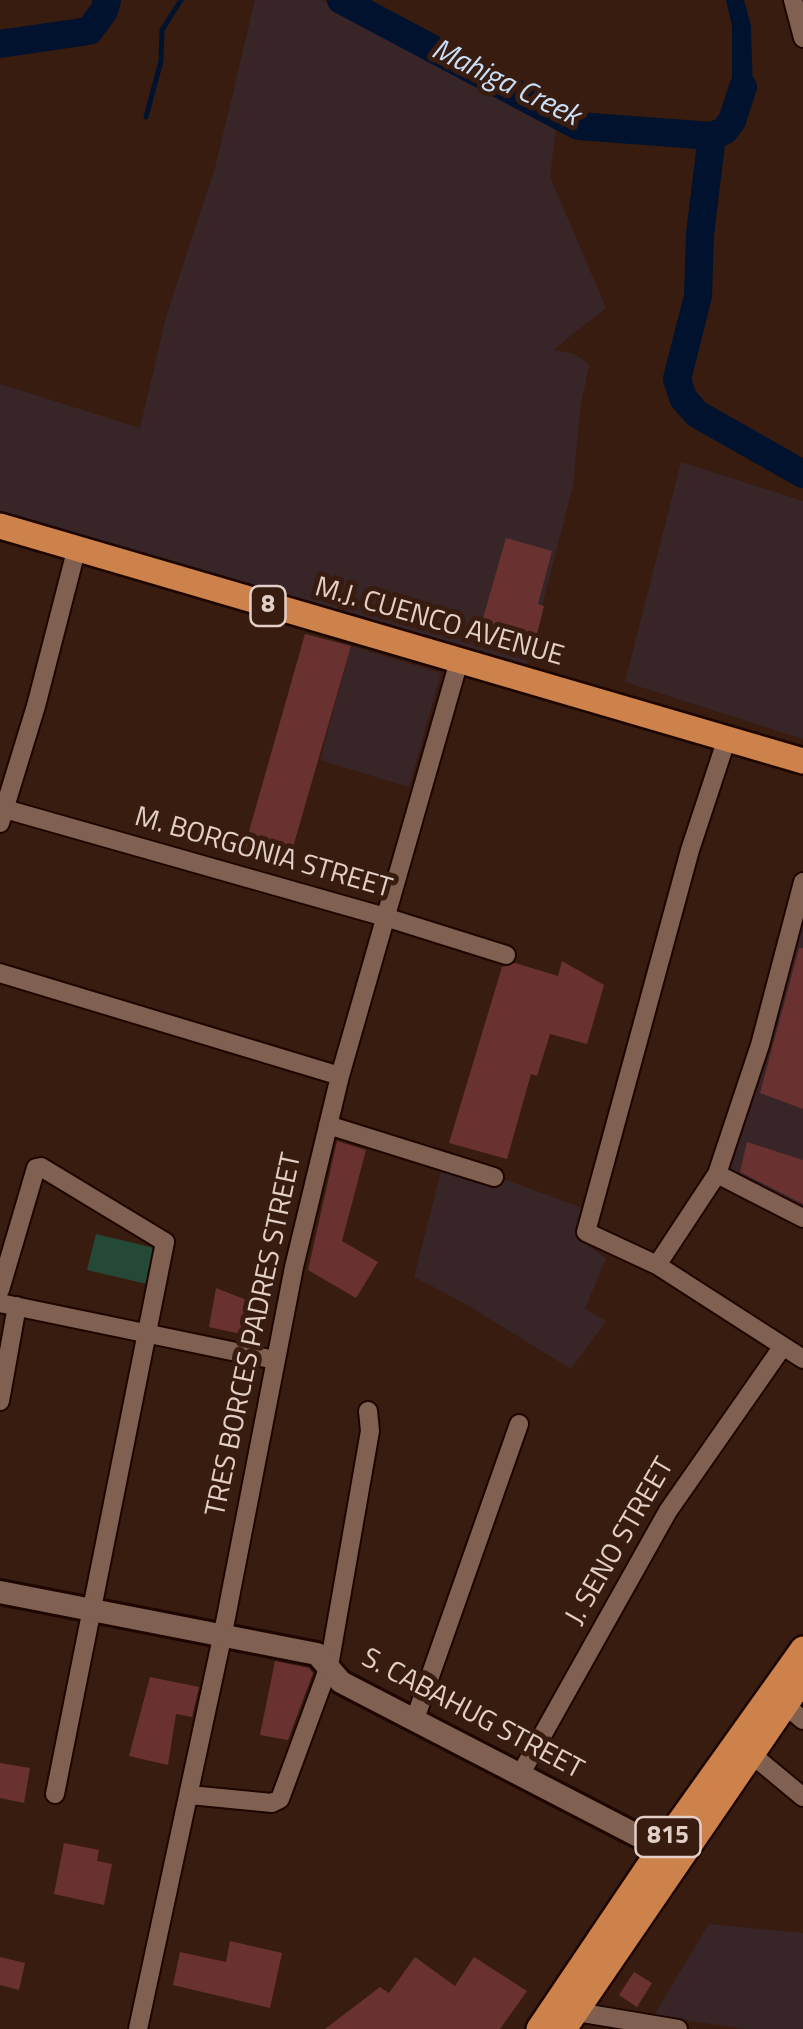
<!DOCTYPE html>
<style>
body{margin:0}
canvas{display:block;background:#371c0f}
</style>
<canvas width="803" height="2029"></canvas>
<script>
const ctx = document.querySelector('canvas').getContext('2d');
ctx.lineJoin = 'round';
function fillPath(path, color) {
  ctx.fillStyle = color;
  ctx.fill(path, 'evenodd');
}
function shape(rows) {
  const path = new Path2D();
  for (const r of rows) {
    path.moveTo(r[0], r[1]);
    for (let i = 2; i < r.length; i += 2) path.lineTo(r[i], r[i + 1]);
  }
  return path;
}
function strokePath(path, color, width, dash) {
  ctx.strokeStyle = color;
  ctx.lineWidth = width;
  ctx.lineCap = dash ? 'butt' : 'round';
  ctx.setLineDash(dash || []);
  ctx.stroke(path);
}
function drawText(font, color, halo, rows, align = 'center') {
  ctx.font = font + ' "Titillium Web",sans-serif';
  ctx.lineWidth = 10;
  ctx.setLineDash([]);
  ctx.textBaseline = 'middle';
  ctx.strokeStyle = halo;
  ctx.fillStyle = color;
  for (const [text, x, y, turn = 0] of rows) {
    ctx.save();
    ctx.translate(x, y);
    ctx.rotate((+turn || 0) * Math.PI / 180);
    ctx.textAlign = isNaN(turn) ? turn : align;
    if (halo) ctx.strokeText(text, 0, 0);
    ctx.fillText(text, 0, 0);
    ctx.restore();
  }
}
const industrial = shape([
 [255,0,321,0,557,121,550,177,606,308,553,350,575,354,589,365,580,410,573,486,527,664,445,645,107,548,0,513,0,384,140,428,166,317,215,168],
 [681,462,803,501,803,739,625,682],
 [351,646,441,673,409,787,320,760],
 [803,915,803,1213,725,1171],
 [443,1164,498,1177,585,1209,576,1238,606,1258,585,1309,606,1321,571,1369,464,1303,414,1277],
 [709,1924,803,1933,803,2029,744,2029,654,2015]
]);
const green = shape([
 [96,1234,159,1249,151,1285,87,1270]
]);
const water = shape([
 [726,0,744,0,751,26,753,92,732,121,732,26]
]);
const stream = shape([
 [146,117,161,61,162,30,181,0]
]);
const river = shape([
 [341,0,578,126,712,136,724,131,732,121,743,87],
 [0,44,89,31,104,11,107,0],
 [712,136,700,234,698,296,677,379,683,398,697,414,803,474]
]);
const building = shape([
 [506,538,552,551,538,604,544,606,534,646,479,632],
 [305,634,351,646,289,861,244,849],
 [799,948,803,948,803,1109,760,1093],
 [562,961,604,985,587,1044,550,1034,537,1076,531,1074,507,1159,449,1143,502,967,515,963,558,976],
 [337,1141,366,1150,342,1241,378,1262,356,1298,308,1270],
 [747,1142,803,1160,803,1204,740,1172],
 [216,1288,267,1308,260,1338,209,1327],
 [275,1661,309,1668,313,1673,288,1740,260,1735],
 [150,1677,199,1687,192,1717,176,1714,168,1765,129,1756],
 [0,1763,30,1768,24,1803,0,1798],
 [64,1843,99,1850,97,1861,112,1864,104,1905,54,1894],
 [230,1941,282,1953,270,2008,173,1985,180,1952,226,1962],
 [0,1957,25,1963,19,1990,0,1985],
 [415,1957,455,1986,474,1957,527,1991,500,2029,325,2029,380,1987,389,1993],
 [634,1972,652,1983,637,2007,619,1995]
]);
const minor = shape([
 [793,0,803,38],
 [727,738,690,850,586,1232,657,1265,803,1359],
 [5,809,385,917,506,955],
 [0,823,36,706,76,551],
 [0,973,340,1076],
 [328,1125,494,1177],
 [717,1174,803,1218],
 [657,1265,717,1174,760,1045,803,882],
 [0,1290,36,1168,41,1167,165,1242,55,1794],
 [0,1303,275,1360],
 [0,1401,17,1306],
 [785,1705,803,1720],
 [415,1719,519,1424],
 [750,1753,803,1797],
 [520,1775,668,1511,783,1346],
 [190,1795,272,1803,280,1799,329,1666,370,1431,368,1411],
 [565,2010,678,2029],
 [138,2029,223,1633,294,1267,340,1076,459,661]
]);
const tertiary = shape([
 [0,1592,317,1654,341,1682,677,1856]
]);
const primary = shape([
 [0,526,803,761],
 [539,2029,661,1848,803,1649],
 [564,2029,803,1679]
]);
const shields = [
 [268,606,35],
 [668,1837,65]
];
const shieldNames = [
 ["8",268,606],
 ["815",668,1837]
];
const streetNames = [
 ["M.J. CUENCO AVENUE",439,623,16],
 ["M. BORGONIA STREET",263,854,16],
 ["TRES BORCES PADRES STREET",255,1335,-78],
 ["J. SENO STREET",621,1542,-60],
 ["S. CABAHUG STREET",472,1715,28]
];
const waterNames = [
 ["Mahiga Creek",505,84,26]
];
fillPath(industrial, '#382528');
fillPath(green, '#244936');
fillPath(water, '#00122d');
strokePath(stream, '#00122d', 5);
strokePath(river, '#00122d', 28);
fillPath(building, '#693231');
strokePath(minor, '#1d0500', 22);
strokePath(tertiary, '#1d0500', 28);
strokePath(primary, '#1d0500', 30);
strokePath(minor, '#806051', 18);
strokePath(tertiary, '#806051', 22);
strokePath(primary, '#cc824a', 25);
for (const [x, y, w] of shields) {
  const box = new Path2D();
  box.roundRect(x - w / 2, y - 20, w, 40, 8);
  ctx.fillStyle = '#371c0f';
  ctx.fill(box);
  strokePath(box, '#e2cfc7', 2.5);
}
drawText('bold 25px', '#e2cfc7', null, shieldNames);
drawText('28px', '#e2cfc7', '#371c0f', streetNames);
drawText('italic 30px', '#c8dff9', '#371c0f', waterNames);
</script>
